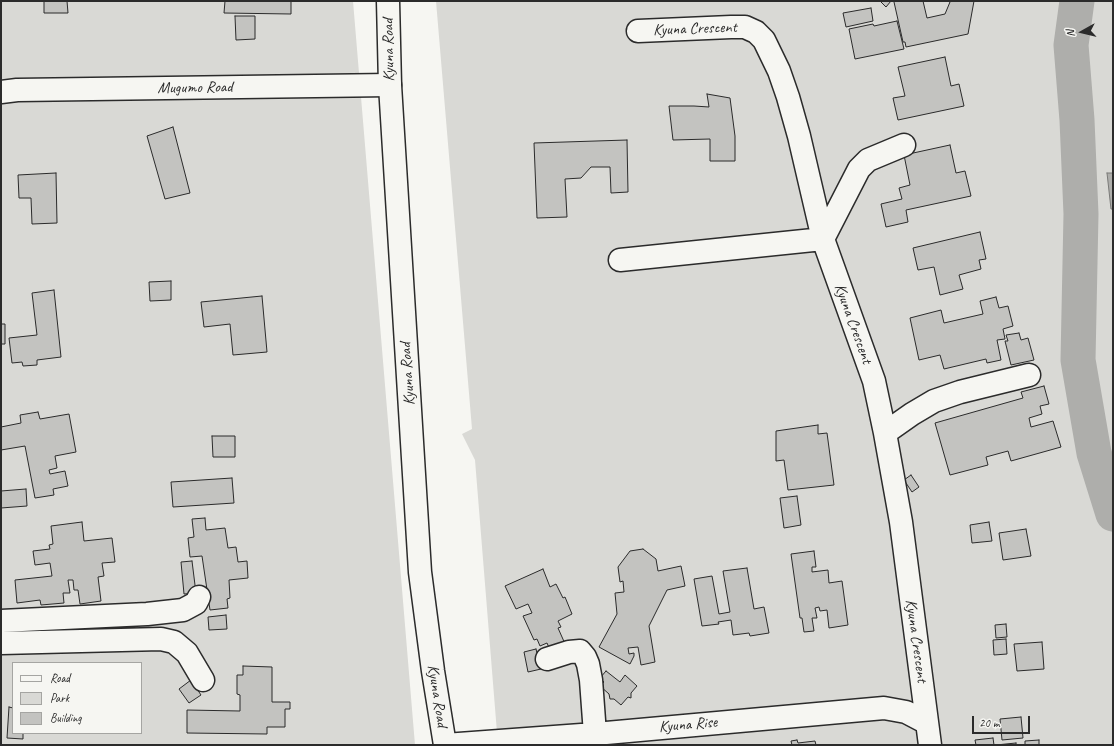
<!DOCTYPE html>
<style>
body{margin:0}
#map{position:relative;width:1114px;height:746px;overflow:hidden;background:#f6f6f2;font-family:Caveat,sans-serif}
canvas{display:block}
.frame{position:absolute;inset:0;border:2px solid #2b2b2b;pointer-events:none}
.legend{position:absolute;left:12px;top:662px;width:130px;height:72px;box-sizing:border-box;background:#f6f6f2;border:1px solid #a5a5a2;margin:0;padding:5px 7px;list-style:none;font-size:12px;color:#2b2b2b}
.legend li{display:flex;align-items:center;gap:8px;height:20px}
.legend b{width:20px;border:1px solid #a5a5a2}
.north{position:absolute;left:1062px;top:12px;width:40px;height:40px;-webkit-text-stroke:3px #f6f6f2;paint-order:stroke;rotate:262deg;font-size:11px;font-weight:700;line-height:16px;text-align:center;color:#2b2b2b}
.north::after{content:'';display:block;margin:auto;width:14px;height:18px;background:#2b2b2b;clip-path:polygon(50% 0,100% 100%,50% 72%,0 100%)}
.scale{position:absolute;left:972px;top:716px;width:58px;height:18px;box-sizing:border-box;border:2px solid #2b2b2b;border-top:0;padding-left:5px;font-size:12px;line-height:14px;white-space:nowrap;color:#2b2b2b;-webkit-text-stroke:3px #f6f6f2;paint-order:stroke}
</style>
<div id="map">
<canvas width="1114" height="746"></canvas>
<div class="frame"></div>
<ul class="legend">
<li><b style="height:5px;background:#f6f6f2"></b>Road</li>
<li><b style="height:11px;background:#d9d9d5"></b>Park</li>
<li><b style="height:11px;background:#c3c3c0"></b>Building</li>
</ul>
<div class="north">N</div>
<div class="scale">20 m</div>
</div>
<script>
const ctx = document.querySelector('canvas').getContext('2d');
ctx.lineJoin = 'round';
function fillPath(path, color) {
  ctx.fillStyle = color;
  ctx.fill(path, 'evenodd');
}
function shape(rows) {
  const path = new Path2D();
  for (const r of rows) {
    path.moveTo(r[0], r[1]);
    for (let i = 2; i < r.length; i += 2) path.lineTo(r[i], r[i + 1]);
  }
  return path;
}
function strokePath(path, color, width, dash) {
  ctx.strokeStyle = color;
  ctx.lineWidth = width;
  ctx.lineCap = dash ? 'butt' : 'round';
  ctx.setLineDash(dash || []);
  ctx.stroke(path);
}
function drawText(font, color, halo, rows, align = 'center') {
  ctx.font = font + ' Caveat,sans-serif';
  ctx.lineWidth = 3;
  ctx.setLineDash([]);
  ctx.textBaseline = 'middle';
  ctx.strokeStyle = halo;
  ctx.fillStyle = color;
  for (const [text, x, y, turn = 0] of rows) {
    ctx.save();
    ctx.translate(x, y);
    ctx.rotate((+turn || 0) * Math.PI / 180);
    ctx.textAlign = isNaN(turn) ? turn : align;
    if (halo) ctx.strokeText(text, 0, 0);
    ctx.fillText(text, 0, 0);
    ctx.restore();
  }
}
const green = shape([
 [1,1,353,1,415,745,1,745],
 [13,663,141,663,141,733,13,733],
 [436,1,1113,1,1113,745,498,745,475,460,462,434,472,429]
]);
const water = shape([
 [1107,173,1113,173,1113,209,1111,209,1107,173]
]);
const river = shape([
 [1077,1,1071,45,1077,120,1081,214,1078,360,1094,453,1113,514]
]);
const building = shape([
 [44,1,67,1,68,13,44,13,44,1],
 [225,1,291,1,291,14,224,13,225,1],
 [880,1,891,1,886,7,880,1],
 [895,1,923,1,927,18,945,14,950,2,948,1,974,1,968,34,906,47,905,42,903,42,894,2,895,1],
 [871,8,873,21,846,27,843,13,871,8],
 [235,16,255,16,255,39,236,40,235,16],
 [897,21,904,49,855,59,849,29,873,24,874,26,897,21],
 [945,57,951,86,959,84,964,106,898,120,893,98,905,96,898,67,945,57],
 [707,94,730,98,735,136,735,161,710,161,710,139,673,140,669,106,694,106,709,107,707,94],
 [173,127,190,193,165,199,147,136,173,127],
 [627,140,628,192,611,193,610,167,591,167,581,178,565,179,567,217,537,218,534,143,627,140],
 [950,145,956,173,965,171,971,196,906,210,908,222,886,227,881,204,902,199,899,188,910,185,904,155,950,145],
 [56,173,57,223,32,224,31,198,19,198,18,175,56,173],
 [980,232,986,259,979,260,981,269,959,275,963,289,940,295,934,267,918,270,913,248,980,232],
 [171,281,171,300,150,301,149,282,171,281],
 [54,290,61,357,37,360,37,365,23,366,22,362,12,363,9,338,37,335,32,293,54,290],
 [262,296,267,352,233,355,230,324,204,327,201,302,262,296],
 [996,297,999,308,1008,306,1013,326,1003,329,1005,339,997,340,1001,360,987,363,986,359,944,369,940,355,919,360,910,318,941,310,944,323,983,314,980,301,996,297],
 [1,324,5,324,5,344,1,344,1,324],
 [1019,333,1021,340,1028,338,1034,360,1011,365,1005,341,1008,341,1006,335,1019,333],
 [1044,386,1049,404,1040,406,1042,414,1029,418,1031,427,1053,421,1061,447,1011,461,1008,451,986,457,988,465,950,475,935,423,1023,398,1021,392,1044,386],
 [38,412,40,419,69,414,76,452,55,456,57,468,49,470,50,474,65,471,68,486,53,489,54,495,35,498,25,446,1,450,1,427,21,423,20,415,38,412],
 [818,425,818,434,827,433,834,485,788,490,784,460,776,461,776,431,818,425],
 [212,436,235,436,235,457,213,457,212,436],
 [911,475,919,487,912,492,904,480,911,475],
 [232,478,234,503,173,507,171,482,232,478],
 [26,489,27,506,1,508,1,491,26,489],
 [797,496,801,525,784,528,780,498,797,496],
 [205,518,206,530,225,528,228,548,236,547,238,562,247,561,248,578,229,580,230,598,227,599,228,608,210,610,202,556,190,557,188,538,194,537,192,519,205,518],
 [82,522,84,541,112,538,115,562,102,563,104,576,98,577,101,601,80,604,78,590,74,590,73,580,68,580,70,593,63,593,64,603,41,605,40,600,17,603,15,580,52,576,50,563,35,565,33,551,50,549,49,545,53,544,51,526,82,522],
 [989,522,992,541,972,543,970,525,989,522],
 [1026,529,1031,556,1003,560,999,533,1026,529],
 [643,549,656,559,658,571,681,566,685,586,667,590,649,626,655,662,641,665,638,647,628,648,629,654,634,653,634,656,630,664,599,647,617,614,615,593,624,592,623,581,620,582,618,567,630,551,643,549],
 [814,551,816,567,812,567,812,572,828,570,829,583,842,581,848,625,829,628,827,610,820,611,819,607,815,608,817,618,812,618,814,631,804,632,802,618,800,618,791,554,814,551],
 [192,561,196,593,184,594,181,562,192,561],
 [747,568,754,609,764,607,769,633,750,636,749,633,733,635,731,620,718,622,719,624,702,626,694,579,712,576,719,614,730,612,723,571,747,568],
 [543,569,550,587,556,584,563,598,565,597,572,614,558,621,561,627,558,628,566,646,551,652,547,643,540,646,537,639,534,640,523,616,532,613,528,604,516,609,505,586,543,569],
 [226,615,227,629,209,630,208,617,226,615],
 [1006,624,1007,637,996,638,995,625,1006,624],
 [1006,639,1007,654,994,655,993,640,1006,639],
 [1042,642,1044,669,1017,671,1014,644,1042,642],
 [536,649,541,669,528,672,524,652,536,649],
 [243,666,272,667,272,702,290,702,290,709,285,709,285,727,267,727,267,734,187,733,187,710,240,711,240,695,237,694,237,675,243,675,243,666],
 [606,671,620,682,625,675,637,686,631,693,631,698,628,697,621,705,614,699,610,699,609,694,600,686,604,682,600,678,606,671],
 [191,680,201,695,189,703,179,689,191,680],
 [9,707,13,708,13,733,23,733,23,739,7,738,9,707],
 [1021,717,1023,738,1002,740,1000,719,1021,717],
 [993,738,994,745,976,745,975,740,993,738],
 [797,740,798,743,815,741,816,745,792,745,791,741,797,740],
 [1039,740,1039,745,1025,745,1025,741,1039,740],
 [1016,743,1016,745,996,745,1016,743]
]);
const minor = shape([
 [638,31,731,27,745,27,756,32,764,40,779,71,788,97,799,136,823,239,874,381,885,433,901,522,930,745],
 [1,92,17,90,390,85],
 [620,260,823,239,859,169,868,160,904,145],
 [885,433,912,414,934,401,960,392,1029,375],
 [1,621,147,614,183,610,196,603,199,597],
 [1,643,161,639,174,642,187,653,203,680],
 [547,659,569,652,580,651,585,657,588,664,591,680,595,734],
 [445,745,595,734,884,708,906,712,927,723]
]);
const major = shape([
 [388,1,390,85,420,572,433,671,445,745]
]);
const streetNames = [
 ["Kyuna Crescent",695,29,-2],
 ["Kyuna Road",389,50,-91],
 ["Mugumo Road",195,88,-1],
 ["Kyuna Crescent",853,324,70],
 ["Kyuna Road",408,374,-94],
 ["Kyuna Crescent",916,641,82],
 ["Kyuna Road",437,696,81],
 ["Kyuna Rise",688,725,-5]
];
fillPath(green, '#d9d9d5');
fillPath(water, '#aeaeab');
strokePath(water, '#7a7a78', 1);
strokePath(river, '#aeaeab', 35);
fillPath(building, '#c3c3c0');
strokePath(building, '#2b2b2b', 1);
strokePath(minor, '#2b2b2b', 25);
strokePath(major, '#2b2b2b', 25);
strokePath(minor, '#f6f6f2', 22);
strokePath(major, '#f6f6f2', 22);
drawText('16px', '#2b2b2b', '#f6f6f2', streetNames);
</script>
